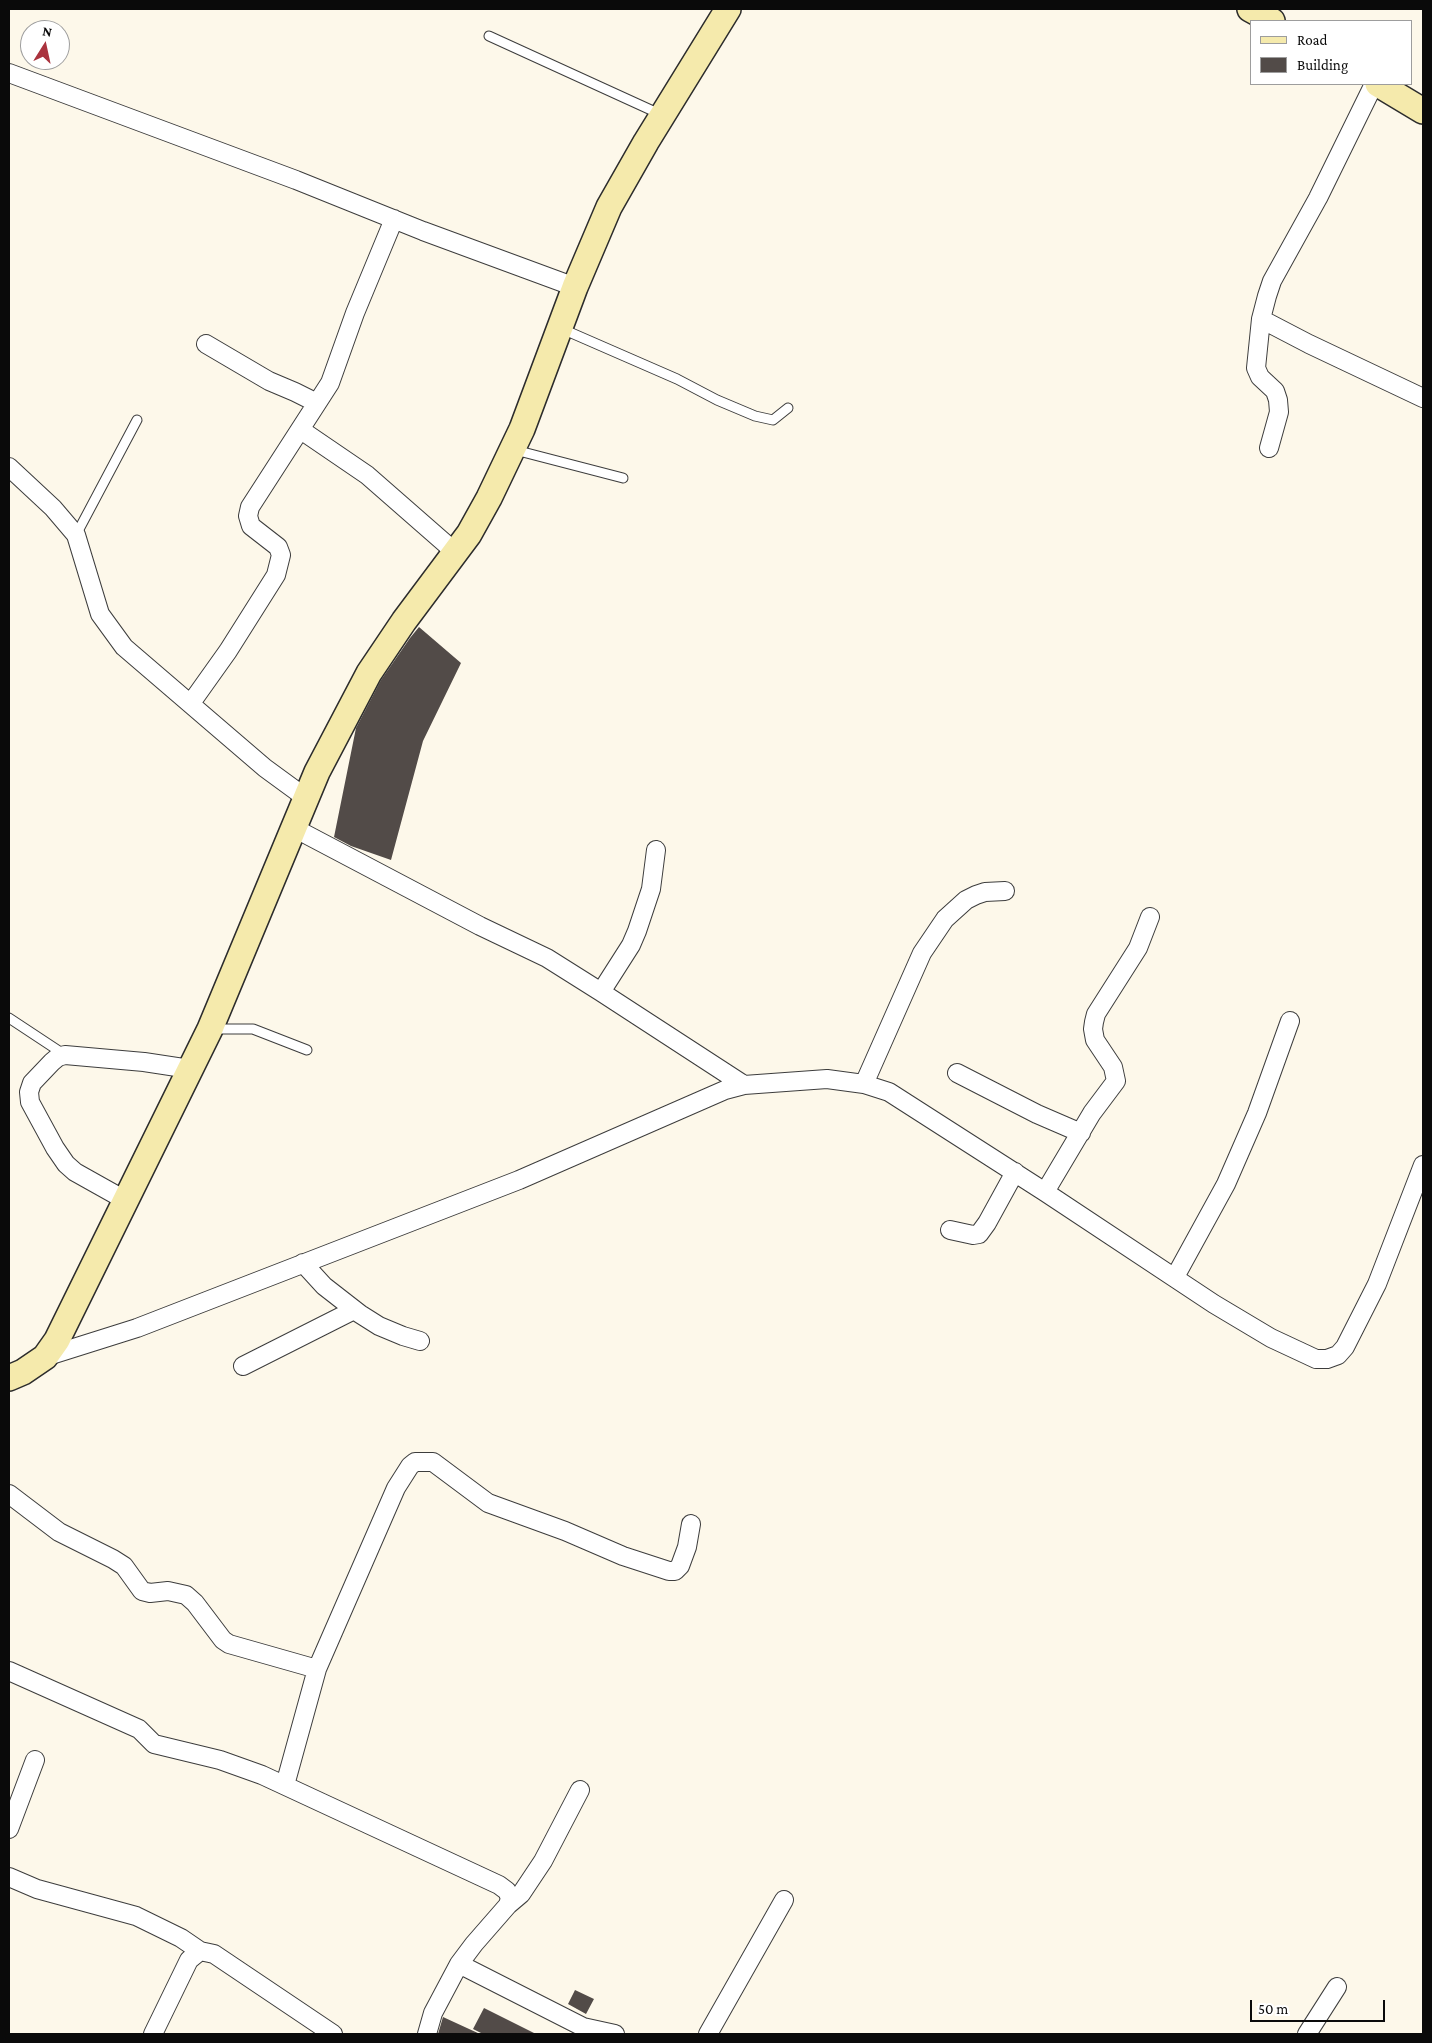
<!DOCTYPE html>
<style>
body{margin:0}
#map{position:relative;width:1432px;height:2043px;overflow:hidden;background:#fdf8ea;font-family:"Crimson Pro",serif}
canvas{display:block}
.frame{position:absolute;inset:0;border:10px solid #0a0a0a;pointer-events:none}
.legend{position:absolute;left:1250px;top:20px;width:162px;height:65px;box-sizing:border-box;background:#fff;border:1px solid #9d9d9d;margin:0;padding:6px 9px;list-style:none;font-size:15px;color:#0a0a0a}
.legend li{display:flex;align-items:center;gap:10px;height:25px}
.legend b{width:25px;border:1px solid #9d9d9d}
.north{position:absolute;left:20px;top:20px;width:50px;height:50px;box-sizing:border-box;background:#fff;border:1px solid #9d9d9d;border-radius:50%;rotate:10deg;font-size:14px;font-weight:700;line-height:20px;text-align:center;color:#0a0a0a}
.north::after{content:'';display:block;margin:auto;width:18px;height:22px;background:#aa333e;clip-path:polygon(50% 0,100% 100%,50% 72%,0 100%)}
.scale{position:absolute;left:1250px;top:2000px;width:135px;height:22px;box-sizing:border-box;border:2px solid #0a0a0a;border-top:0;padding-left:6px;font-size:15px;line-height:18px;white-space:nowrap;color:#0a0a0a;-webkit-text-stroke:4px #fff;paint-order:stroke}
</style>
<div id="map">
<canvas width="1432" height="2043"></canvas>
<div class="frame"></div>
<ul class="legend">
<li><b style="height:6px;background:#f5eaac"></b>Road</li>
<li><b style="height:14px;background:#524b48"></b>Building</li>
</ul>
<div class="north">N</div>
<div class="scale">50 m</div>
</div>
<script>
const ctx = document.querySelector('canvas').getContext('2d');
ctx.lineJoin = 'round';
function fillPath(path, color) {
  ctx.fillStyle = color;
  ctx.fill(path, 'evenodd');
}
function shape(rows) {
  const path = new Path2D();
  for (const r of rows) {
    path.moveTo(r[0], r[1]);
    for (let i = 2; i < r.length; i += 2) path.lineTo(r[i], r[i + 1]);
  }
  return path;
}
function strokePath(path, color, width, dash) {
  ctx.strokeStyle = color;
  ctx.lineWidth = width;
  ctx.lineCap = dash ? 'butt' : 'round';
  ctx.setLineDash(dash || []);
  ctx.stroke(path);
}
const building = shape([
 [419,627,461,663,423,741,391,860,351,846,334,837,356,728,381,680,410,638],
 [575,1990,594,1999,586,2014,568,2004],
 [484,2008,536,2034,483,2034,473,2029],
 [443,2017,480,2034,438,2034]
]);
const lane = shape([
 [489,36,662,115],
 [560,328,677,379,717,400,755,416,773,420,788,408],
 [515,450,623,478],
 [76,535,137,420],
 [9,1018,65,1055],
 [212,1029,253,1029,307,1050]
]);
const street = shape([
 [9,73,296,180,423,231,575,287],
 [1261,319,1309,344,1423,398],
 [206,344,269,381,295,392,317,403],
 [301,430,367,475,455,552],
 [1269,448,1279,412,1278,400,1275,391,1260,377,1256,368,1261,319,1267,296,1272,281,1318,198,1374,84],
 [9,467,53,508,76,535,100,614,124,647,265,768,306,798],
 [191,703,228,651,276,575,281,555,278,547,251,526,248,516,250,507,330,383,355,313,394,219],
 [294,828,480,926,547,958,601,992,744,1085],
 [601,992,631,945,637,931,651,889,656,850],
 [957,1073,1037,1114,1081,1133],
 [864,1084,922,953,945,919,966,900,976,895,985,892,1005,891],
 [1045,1192,1092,1113,1116,1081,1113,1067,1095,1040,1093,1029,1094,1022,1096,1014,1138,948,1150,917],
 [125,1200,75,1172,66,1164,55,1148,30,1102,29,1092,32,1083,52,1062,58,1057,65,1055,144,1062,190,1069],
 [950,1230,973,1235,979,1234,987,1223,1015,1172],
 [303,1263,324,1286,360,1314,379,1326,403,1336,420,1341],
 [1175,1277,1226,1184,1257,1113,1290,1021],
 [45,1357,137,1328,519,1180,725,1090,744,1085,827,1079,864,1084,889,1092,1045,1192,1214,1304,1271,1338,1316,1359,1327,1359,1338,1355,1345,1347,1377,1284,1423,1165],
 [243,1366,354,1310],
 [9,1494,59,1532,113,1559,124,1566,142,1591,150,1593,168,1591,186,1595,195,1603,223,1640,229,1644,317,1669],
 [9,1671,130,1725,139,1729,154,1744,220,1760,262,1775,499,1885,507,1891,510,1898,508,1905,474,1944,459,1964,433,2013,427,2034],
 [285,1785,317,1669,396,1488,410,1466,415,1462,433,1462,488,1503,565,1531,623,1556,669,1571,675,1571,680,1566,687,1547,691,1524],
 [9,1829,35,1760],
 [9,1877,37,1889,136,1916,181,1938,200,1951],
 [508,1905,521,1894,543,1861,580,1790],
 [459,1964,583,2027,615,2034],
 [153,2034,189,1960,200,1951,214,1954,333,2034],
 [708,2034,784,1900],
 [1307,2034,1337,1987]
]);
const secondary = shape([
 [1250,9,1272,21],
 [1378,84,1423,111],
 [9,1378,23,1372,45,1357,57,1340,210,1029,317,772,369,673,404,621,469,534,489,498,522,429,575,287,609,207,646,142,728,9]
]);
fillPath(building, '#524b48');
strokePath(lane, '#3d3d3d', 11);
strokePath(street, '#3d3d3d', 20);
strokePath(secondary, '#2c2c2c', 28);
strokePath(lane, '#fff', 9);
strokePath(street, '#fff', 18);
strokePath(secondary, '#f5eaac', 25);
</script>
